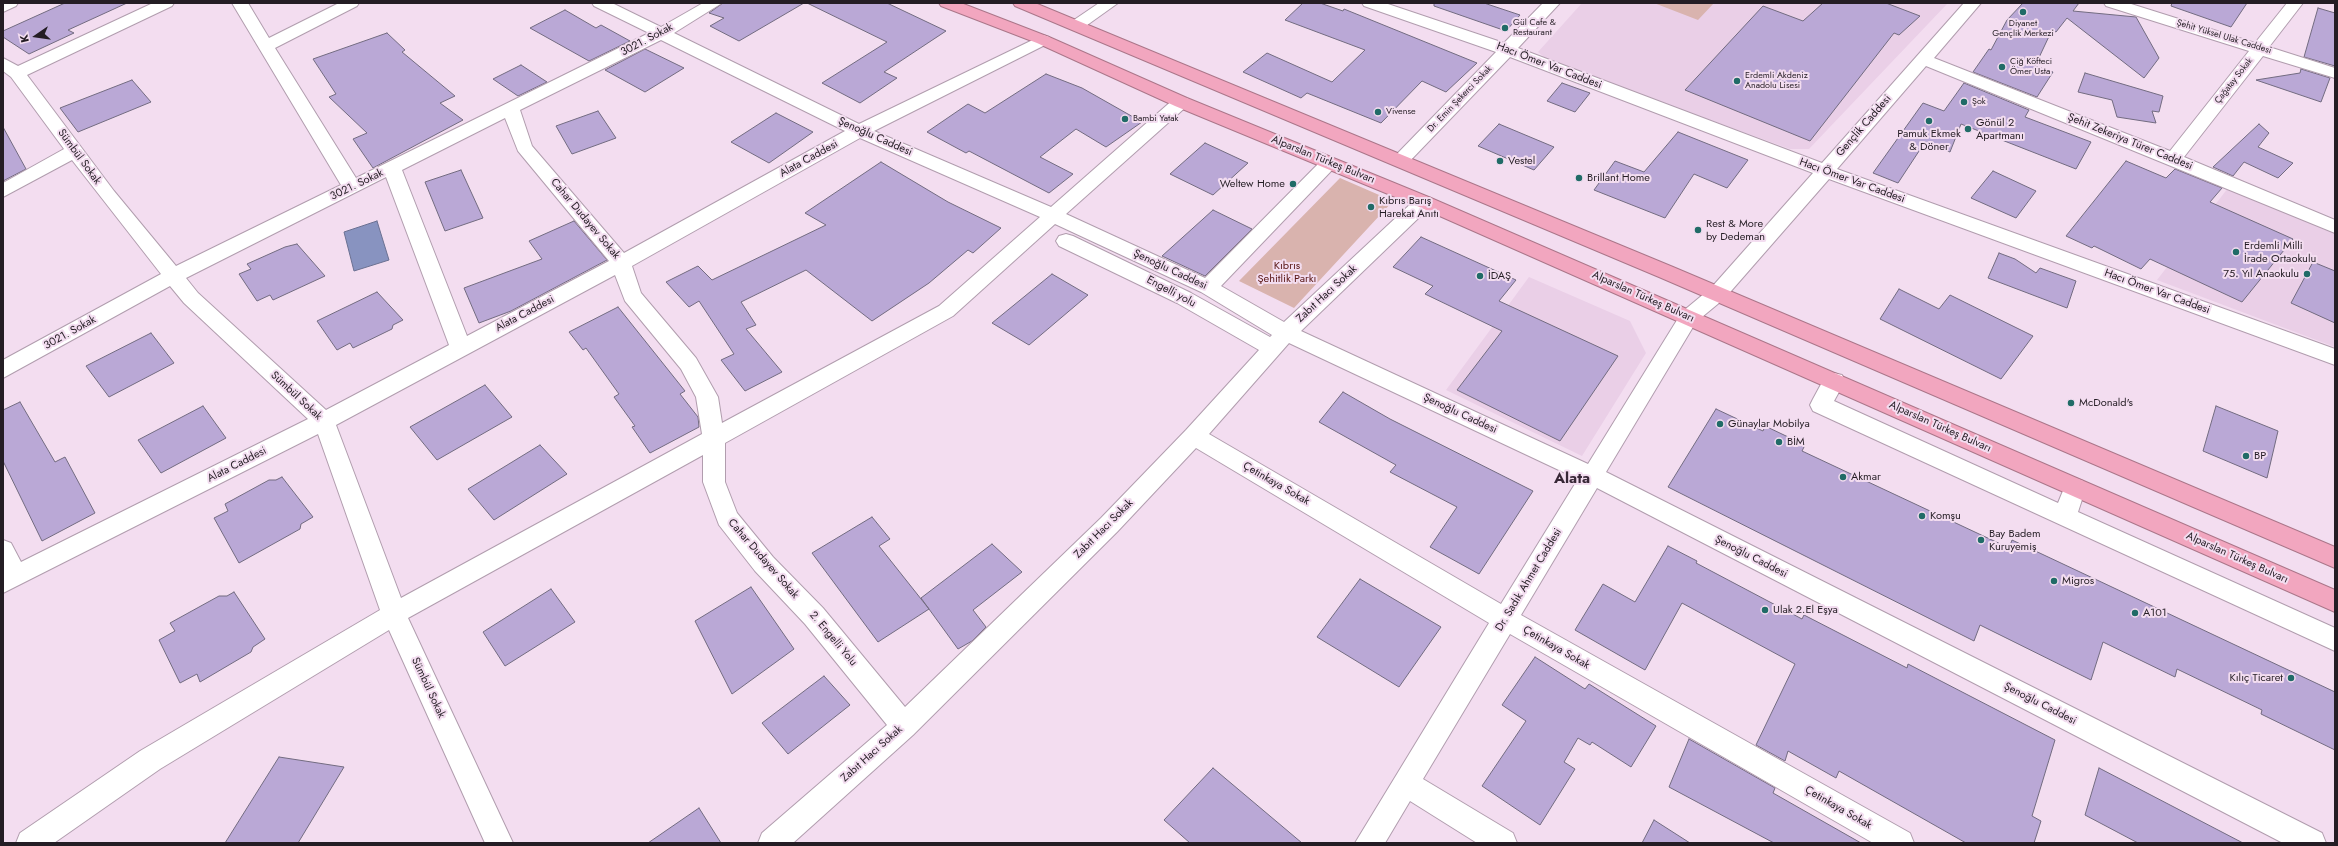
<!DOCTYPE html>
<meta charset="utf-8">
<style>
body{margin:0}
#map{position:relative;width:2338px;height:846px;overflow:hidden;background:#f3ddf0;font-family:Jost,sans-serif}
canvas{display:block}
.frame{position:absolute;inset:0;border:4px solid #241d24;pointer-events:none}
.north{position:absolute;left:16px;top:16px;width:40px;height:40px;-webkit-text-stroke:3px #f3ddf0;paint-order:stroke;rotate:257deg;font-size:11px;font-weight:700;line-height:16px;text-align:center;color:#241d24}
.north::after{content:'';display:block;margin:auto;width:14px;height:18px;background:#241d24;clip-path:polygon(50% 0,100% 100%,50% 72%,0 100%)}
</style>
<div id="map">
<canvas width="2338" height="846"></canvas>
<div class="frame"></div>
<div class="north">K</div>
</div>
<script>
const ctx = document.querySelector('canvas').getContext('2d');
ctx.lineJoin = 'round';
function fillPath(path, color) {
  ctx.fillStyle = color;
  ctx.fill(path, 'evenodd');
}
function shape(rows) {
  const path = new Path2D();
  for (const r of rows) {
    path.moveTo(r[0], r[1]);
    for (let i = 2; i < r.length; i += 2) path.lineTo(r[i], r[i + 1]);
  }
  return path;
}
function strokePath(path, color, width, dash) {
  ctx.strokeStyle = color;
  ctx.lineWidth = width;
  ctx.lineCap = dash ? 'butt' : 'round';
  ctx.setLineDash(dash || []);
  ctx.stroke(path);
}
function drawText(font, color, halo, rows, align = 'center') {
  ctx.font = font + ' Jost,sans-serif';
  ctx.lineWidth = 4;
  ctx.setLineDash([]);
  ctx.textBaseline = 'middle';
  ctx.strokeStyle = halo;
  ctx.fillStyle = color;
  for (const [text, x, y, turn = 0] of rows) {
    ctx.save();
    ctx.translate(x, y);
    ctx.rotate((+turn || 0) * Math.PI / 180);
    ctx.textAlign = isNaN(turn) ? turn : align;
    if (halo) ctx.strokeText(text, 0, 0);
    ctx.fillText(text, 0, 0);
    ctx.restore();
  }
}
const built = shape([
 [1582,3,1948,3,1809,149,1790,149,1550,62,1538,52],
 [2228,188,2335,233,2335,347,2157,280],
 [1529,277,1630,321,1646,353,1582,456,1446,390]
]);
const green = shape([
 [1654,3,1714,3,1698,20],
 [1340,178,1393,201,1294,308,1239,281]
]);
const water = shape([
 [377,221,389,260,354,271,344,232,377,221]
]);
const building = shape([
 [65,3,127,3,68,30,74,33,29,54,3,37,3,31,65,3],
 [723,3,804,3,739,41,710,26,724,18,709,13,723,3],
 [807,3,887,3,946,31,884,72,897,78,860,103,822,83,887,42,807,3],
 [1303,3,1320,3,1343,11,1344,9,1477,63,1446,92,1422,81,1381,123,1307,93,1301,98,1243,72,1267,53,1332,82,1365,50,1285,20,1303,3],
 [1434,3,1484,3,1520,15,1506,31,1434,6,1434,3],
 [1823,3,1886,3,1920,16,1899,35,1894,33,1810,141,1685,90,1763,6,1803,21,1823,3],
 [2023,3,2079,3,2073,11,2136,17,2159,58,2144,78,2067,18,2056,32,2052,30,2035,66,2053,72,2037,97,1973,72,1989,49,1991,50,2007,20,2023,3],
 [2172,3,2247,3,2231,27,2171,6,2172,3],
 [2318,8,2335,13,2335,66,2304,57,2318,8],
 [565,10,596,28,601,25,630,41,589,61,530,28,565,10],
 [387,33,405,50,402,52,455,96,440,103,463,120,373,168,353,139,367,133,329,97,336,94,313,59,387,33],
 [645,49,684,68,645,92,605,70,645,49],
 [521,65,547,82,518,96,493,79,521,65],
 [2301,69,2330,78,2321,102,2256,80,2300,73,2301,69],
 [2085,73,2163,96,2159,112,2152,111,2156,123,2117,117,2112,100,2078,92,2085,73],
 [1046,74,1082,88,1142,122,1106,147,1076,129,1040,157,1073,174,1049,193,969,151,966,153,927,132,968,104,985,113,1046,74],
 [132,80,151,102,78,132,60,108,132,80],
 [1562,83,1590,93,1575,112,1547,101,1562,83],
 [1964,83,2029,110,2025,117,2091,142,2076,169,1961,124,1950,152,1925,142,1898,183,1873,173,1923,103,1944,111,1964,83],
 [598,111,616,138,572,154,556,126,598,111],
 [776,113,813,132,769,163,731,142,776,113],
 [1499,124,1554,147,1534,170,1478,146,1499,124],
 [2259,124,2269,133,2258,147,2293,163,2278,178,2244,162,2233,176,2213,167,2259,124],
 [3,127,26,169,3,181,3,127],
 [1678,132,1748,160,1727,188,1694,174,1665,218,1594,190,1615,161,1644,172,1678,132],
 [1205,143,1248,163,1213,195,1170,174,1205,143],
 [2126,161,2166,178,2175,169,2222,188,2210,202,2293,239,2242,302,2150,259,2141,269,2094,246,2092,248,2066,236,2126,161],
 [881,162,948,202,1001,228,973,253,968,250,929,283,872,321,806,270,741,302,756,325,746,329,782,372,745,391,721,360,734,354,699,301,689,307,666,282,698,266,712,280,826,225,805,213,881,162],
 [461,170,483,218,445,231,425,182,461,170],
 [1993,171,2036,191,2016,218,1971,198,1993,171],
 [1213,210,1252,229,1205,276,1162,256,1213,210],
 [574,221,607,260,511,311,479,323,464,288,542,259,529,241,574,221],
 [1421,237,1516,280,1499,301,1618,356,1560,441,1457,390,1502,331,1425,294,1433,286,1393,267,1421,237],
 [297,244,325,276,273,300,270,295,257,301,239,274,251,269,247,264,285,247,297,244],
 [1999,253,2015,259,2036,273,2040,268,2076,281,2067,308,1988,278,1999,253],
 [2313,262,2335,271,2335,323,2291,303,2313,262],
 [1052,274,1088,295,1029,345,992,323,1052,274],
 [1899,289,1939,309,1950,295,2033,336,2001,379,1880,319,1899,289],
 [377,292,403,320,393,325,392,329,353,348,350,343,337,350,317,321,377,292],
 [618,307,685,391,680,394,698,417,699,427,650,453,632,427,635,426,614,397,619,394,586,348,583,350,569,332,618,307],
 [151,333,174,363,109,397,86,366,151,333],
 [485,385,512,417,437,460,410,427,485,385],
 [1343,392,1390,419,1533,491,1479,574,1430,547,1457,507,1390,472,1396,465,1319,422,1343,392],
 [20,402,55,462,65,457,95,513,42,541,3,461,3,410,20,402],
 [203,406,226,438,161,473,138,440,203,406],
 [2216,406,2278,431,2267,478,2203,451,2216,406],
 [1716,409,1763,431,1765,426,1805,445,1802,451,2009,548,2012,540,2335,692,2335,750,2261,714,2262,710,2177,669,2175,677,2103,642,2091,680,1980,625,1974,641,1668,487,1716,409],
 [540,445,567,474,494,520,468,489,540,445],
 [282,477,313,517,301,524,300,529,239,563,214,518,228,511,225,504,269,480,276,480,282,477],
 [872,517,890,539,879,546,929,609,878,642,812,553,872,517],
 [992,544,1022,572,973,610,986,627,972,641,958,649,921,598,992,544],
 [1668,546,1697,561,1696,563,1802,619,1804,615,1907,668,1908,664,2055,740,2032,816,2041,821,2034,843,1966,843,1839,771,1836,778,1788,751,1785,761,1756,745,1795,664,1682,603,1645,670,1575,630,1603,584,1635,602,1668,546],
 [1360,579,1441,627,1399,687,1317,637,1360,579],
 [751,587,794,649,732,694,695,621,751,587],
 [551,589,575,622,505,666,483,632,551,589],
 [234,592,265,639,253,647,251,652,200,682,197,674,180,683,159,640,175,631,170,623,219,596,227,596,234,592],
 [1535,657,1585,689,1589,684,1656,726,1631,767,1592,742,1590,745,1578,738,1564,762,1575,769,1540,825,1482,786,1526,721,1502,705,1535,657],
 [824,676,850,705,788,754,762,723,824,676],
 [1689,739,1775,788,1773,793,1861,843,1774,843,1669,787,1689,739],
 [279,757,344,767,298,843,225,843,279,757],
 [1213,768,1302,843,1190,843,1164,820,1213,768],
 [2099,768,2243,843,2138,843,2085,815,2099,768],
 [699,808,721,843,648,843,699,808],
 [1654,820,1690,843,1642,843,1654,820]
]);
const minor = shape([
 [3,3,18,3,16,6,3,12,3,3],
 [153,3,174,3,172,6,27,75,114,191,176,266,341,185,232,3,248,3,269,38,339,3,359,3,357,6,275,48,356,178,649,33,594,6,592,3,612,3,661,27,703,3,722,3,674,33,859,124,1043,35,1049,37,1051,40,1049,43,874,131,1051,207,1175,98,1187,98,1190,102,1187,106,1066,214,1205,278,1323,159,1329,157,1335,159,1338,163,1335,167,1221,286,1284,322,1417,198,1424,196,1431,198,1433,202,1431,206,1301,331,1588,464,1682,312,1711,288,1813,173,1510,57,1407,164,1401,166,1395,164,1392,160,1395,156,1496,52,1364,6,1362,3,1385,3,1504,43,1543,3,1560,3,1518,48,1822,163,1964,3,1981,3,1934,58,2170,151,2249,51,2106,6,2104,3,2128,3,2255,43,2287,3,2303,3,2269,47,2335,68,2335,78,2263,56,2184,157,2335,220,2335,233,1926,66,1837,169,2335,349,2335,365,1829,179,1725,298,1696,322,1606,472,2322,833,2326,843,2283,843,1597,488,1521,615,1910,833,1914,843,1873,843,1510,634,1423,779,1513,833,1517,843,1477,843,1410,801,1385,843,1355,843,1489,623,1196,448,1117,532,913,735,793,843,758,843,762,833,887,725,805,624,755,571,719,525,703,482,703,455,408,618,513,843,485,843,389,630,160,769,54,843,16,843,20,833,140,751,380,610,318,434,3,593,3,540,11,543,21,562,308,419,184,303,170,286,3,378,3,360,161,274,72,160,3,197,3,183,64,149,11,77,3,71,3,58,18,66,153,3],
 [661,40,845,131,624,253,532,146,520,110,661,40],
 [505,118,518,151,609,261,467,336,402,170,505,118],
 [860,138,1040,217,939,306,722,423,718,397,696,358,641,293,632,266,860,138],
 [386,177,449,345,326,410,198,293,186,278,386,177],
 [1055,224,1201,292,1272,335,1270,337,1191,293,1073,236,1066,234,1059,236,1056,241,1059,246,1177,303,1259,350,1186,430,1101,518,905,707,823,608,773,557,737,513,725,482,725,443,953,316,1055,224],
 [615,275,625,301,681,369,696,397,702,434,401,598,336,425,615,275],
 [1289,343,1578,479,1501,604,1209,434,1289,343],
 [1099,3,1118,3,1083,28,1071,28,1069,25,1071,22,1099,3],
 [1834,373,1842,375,1845,381,1834,401,2058,503,2067,481,2075,478,2083,481,2086,487,2078,512,2335,628,2335,651,1813,411,1810,405,1813,399,1826,375,1834,373]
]);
const highway = shape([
 [939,3,961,3,1049,37,1187,98,1431,198,2335,590,2335,612,1417,206,1175,106,1037,43,941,6,939,3],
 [1013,3,1035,3,1673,267,2335,547,2335,568,1659,277,1015,6,1013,3]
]);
const markers = [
 [2023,12,4,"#206b67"],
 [1505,28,4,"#206b67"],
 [2002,67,4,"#206b67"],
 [1737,81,4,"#206b67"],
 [1964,102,4,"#206b67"],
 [1378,112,4,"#206b67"],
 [1125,119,4,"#206b67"],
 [1929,121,4,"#206b67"],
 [1968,129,4,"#206b67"],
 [1500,161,4,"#206b67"],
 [1579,178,4,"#206b67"],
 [1293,184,4,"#206b67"],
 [1371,207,4,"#206b67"],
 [1698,230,4,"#206b67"],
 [2236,252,4,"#206b67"],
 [2307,274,4,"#206b67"],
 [1480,276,4,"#206b67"],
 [2071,403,4,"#206b67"],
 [1720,424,4,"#206b67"],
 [1779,442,4,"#206b67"],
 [2246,456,4,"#206b67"],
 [1843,477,4,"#206b67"],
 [1922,516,4,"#206b67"],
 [1981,540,4,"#206b67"],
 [2054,581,4,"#206b67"],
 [1765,610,4,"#206b67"],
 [2135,613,4,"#206b67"],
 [2291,678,4,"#206b67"]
];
const farPoinames = [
 ["Gül Cafe &",1513,23],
 ["Restaurant",1513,33],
 ["Diyanet",2023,24,"center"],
 ["Gençlik Merkezi",2023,34,"center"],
 ["Çiğ Köfteci",2010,62],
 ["Ömer Usta",2010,72],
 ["Erdemli Akdeniz",1745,76],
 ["Anadolu Lisesi",1745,86],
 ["Şok",1972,102],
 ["Vivense",1386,112],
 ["Bambi Yatak",1133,119]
];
const farStreetnames = [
 ["Şehit Yüksel Ulak Caddesi",2224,37,17],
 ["Çağatay Sokak",2234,81,-52],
 ["Dr. Emin Şekerci Sokak",1460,99,-46]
];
const streetNames = [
 ["3021. Sokak",647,40,-28],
 ["Hacı Ömer Var Caddesi",1549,66,21],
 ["Gençlik Caddesi",1864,126,-49],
 ["Şenoğlu Caddesi",875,137,24],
 ["Şehit Zekeriya Türer Caddesi",2130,142,22],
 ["Sümbül Sokak",79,157,54],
 ["Alata Caddesi",809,159,-29],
 ["Alparslan Türkeş Bulvarı",1323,160,22],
 ["Hacı Ömer Var Caddesi",1852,181,20],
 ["3021. Sokak",357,185,-26],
 ["Cahar Dudayev Sokak",585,219,50],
 ["Şenoğlu Caddesi",1170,270,25],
 ["Engelli yolu",1171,292,28],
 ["Hacı Ömer Var Caddesi",2157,292,20],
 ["Zabıt Hacı Sokak",1327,294,-43],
 ["Alparslan Türkeş Bulvarı",1643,297,24],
 ["Alata Caddesi",525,314,-28],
 ["3021. Sokak",70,333,-29],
 ["Sümbül Sokak",296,396,43],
 ["Şenoğlu Caddesi",1460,414,25],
 ["Alparslan Türkeş Bulvarı",1940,427,24],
 ["Alata Caddesi",237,465,-27],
 ["Çetinkaya Sokak",1276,484,30],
 ["Zabıt Hacı Sokak",1104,529,-45],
 ["Şenoğlu Caddesi",1751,557,27],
 ["Alparslan Türkeş Bulvarı",2237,558,24],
 ["Cahar Dudayev Sokak",763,559,49],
 ["Dr. Sadık Ahmet Caddesi",1529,580,-59],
 ["2. Engelli Yolu",833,639,50],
 ["Çetinkaya Sokak",1556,648,30],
 ["Sümbül Sokak",428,688,65],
 ["Şenoğlu Caddesi",2040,704,27],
 ["Zabıt Hacı Sokak",872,754,-42],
 ["Çetinkaya Sokak",1838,808,30]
];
const poiNames = [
 ["Gönül 2",1976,123],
 ["Apartmanı",1976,136],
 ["Pamuk Ekmek",1929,134,"center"],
 ["& Döner",1929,147,"center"],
 ["Vestel",1508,161],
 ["Brillant Home",1587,178],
 ["Weltew Home",1285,184,"right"],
 ["Kıbrıs Barış",1379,201],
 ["Harekat Anıtı",1379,214],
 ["Rest & More",1706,224],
 ["by Dedeman",1706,237],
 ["Erdemli Milli",2244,246],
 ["İrade Ortaokulu",2244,259],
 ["75. Yıl Anaokulu",2299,274,"right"],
 ["İDAŞ",1488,276],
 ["McDonald's",2079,403],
 ["Günaylar Mobilya",1728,424],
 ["BİM",1787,442],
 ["BP",2254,456],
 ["Akmar",1851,477],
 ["Komşu",1930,516],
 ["Bay Badem",1989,534],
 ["Kuruyemiş",1989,547],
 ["Migros",2062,581],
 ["Ulak 2.El Eşya",1773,610],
 ["A101",2143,613],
 ["Kılıç Ticaret",2283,678,"right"]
];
const parkNames = [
 ["Kıbrıs",1287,266],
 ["Şehitlik Parkı",1287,279]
];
const districtNames = [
 ["Alata",1572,479]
];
fillPath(built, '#eacfe7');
fillPath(green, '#d9b3ae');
fillPath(water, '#8893c0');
strokePath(water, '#6a7091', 1);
fillPath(building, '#baa8d6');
strokePath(building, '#726b80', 1);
strokePath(minor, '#b19dae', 2);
strokePath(highway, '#aa7689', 2);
fillPath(minor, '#fff');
fillPath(highway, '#f2a6bf');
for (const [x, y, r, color] of markers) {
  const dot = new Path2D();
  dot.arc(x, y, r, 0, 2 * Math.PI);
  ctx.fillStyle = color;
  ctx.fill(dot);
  strokePath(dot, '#f3ddf0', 1.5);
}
drawText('9px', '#241d24', '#f3ddf0', farPoinames, 'left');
drawText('9px', '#241d24', '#f3ddf0', farStreetnames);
drawText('11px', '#241d24', '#f3ddf0', streetNames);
drawText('11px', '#241d24', '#f3ddf0', poiNames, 'left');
drawText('11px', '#571513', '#f3ddf0', parkNames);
drawText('bold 15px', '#372736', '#f3ddf0', districtNames);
</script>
